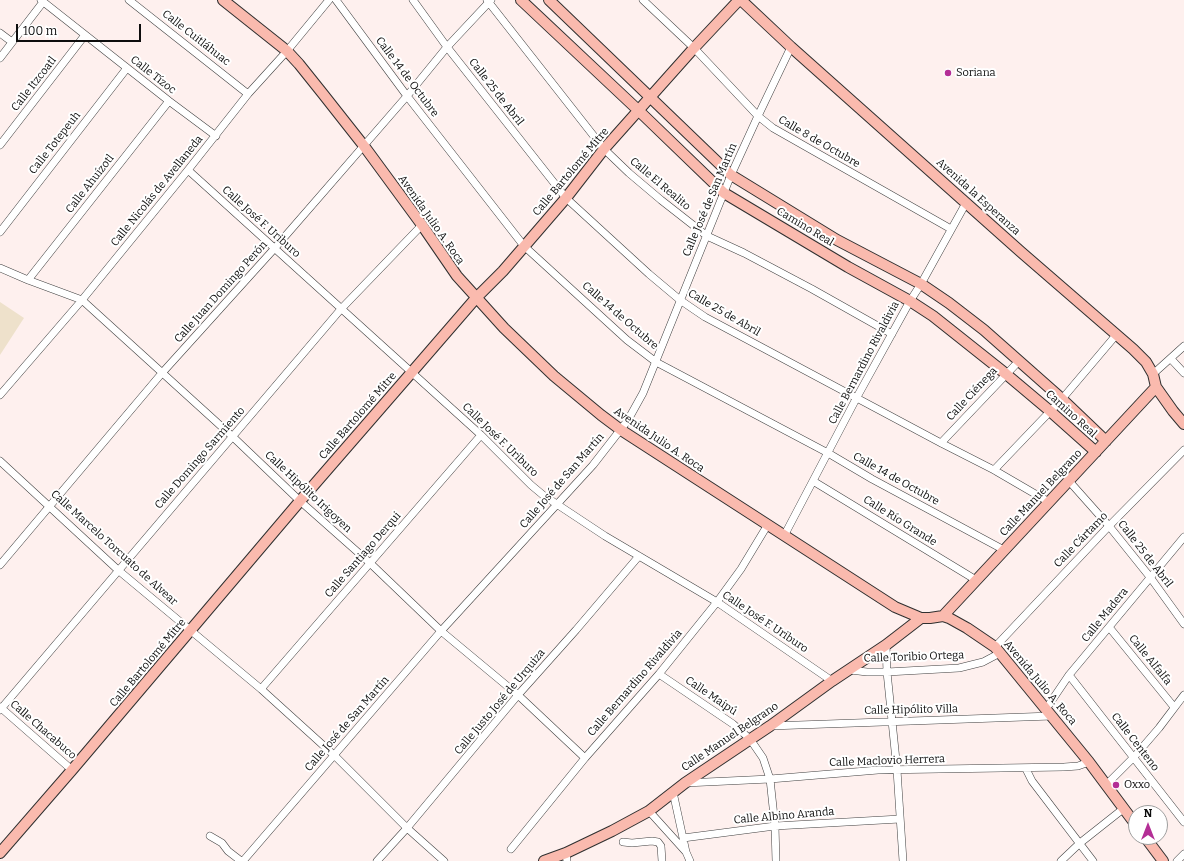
<!DOCTYPE html>
<meta charset="utf-8">
<style>
body{margin:0}
#map{position:relative;width:1184px;height:861px;overflow:hidden;background:#fef0ee;font-family:Bitter,serif}
canvas{display:block}
.north{position:absolute;left:1128px;top:805px;width:40px;height:40px;box-sizing:border-box;background:#fff;border:1px solid #9e9e9e;border-radius:50%;rotate:0deg;font-size:11px;font-weight:700;line-height:16px;text-align:center;color:#0d0d0d}
.north::after{content:'';display:block;margin:auto;width:14px;height:18px;background:#b42e96;clip-path:polygon(50% 0,100% 100%,50% 72%,0 100%)}
.scale{position:absolute;left:16px;top:24px;width:125px;height:18px;box-sizing:border-box;border:2px solid #0d0d0d;border-top:0;padding-left:5px;font-size:12px;line-height:14px;white-space:nowrap;color:#0d0d0d;-webkit-text-stroke:3px #fff;paint-order:stroke}
</style>
<div id="map">
<canvas width="1184" height="861"></canvas>
<div class="north">N</div>
<div class="scale">100 m</div>
</div>
<script>
const ctx = document.querySelector('canvas').getContext('2d');
ctx.lineJoin = 'round';
function fillPath(path, color) {
  ctx.fillStyle = color;
  ctx.fill(path, 'evenodd');
}
function shape(rows) {
  const path = new Path2D();
  for (const r of rows) {
    path.moveTo(r[0], r[1]);
    for (let i = 2; i < r.length; i += 2) path.lineTo(r[i], r[i + 1]);
  }
  return path;
}
function strokePath(path, color, width, dash) {
  ctx.strokeStyle = color;
  ctx.lineWidth = width;
  ctx.lineCap = dash ? 'butt' : 'round';
  ctx.setLineDash(dash || []);
  ctx.stroke(path);
}
function drawText(font, color, halo, rows, align = 'center') {
  ctx.font = font + ' Bitter,serif';
  ctx.lineWidth = 4;
  ctx.setLineDash([]);
  ctx.textBaseline = 'middle';
  ctx.strokeStyle = halo;
  ctx.fillStyle = color;
  for (const [text, x, y, turn = 0] of rows) {
    ctx.save();
    ctx.translate(x, y);
    ctx.rotate((+turn || 0) * Math.PI / 180);
    ctx.textAlign = isNaN(turn) ? turn : align;
    if (halo) ctx.strokeText(text, 0, 0);
    ctx.fillText(text, 0, 0);
    ctx.restore();
  }
}
const pitch = shape([
 [0,302,24,318,0,355]
]);
const street = shape([
 [41,0,169,101,216,136],
 [129,0,248,94],
 [336,0,407,96,524,246,627,340,656,362,828,453,872,479,1004,550],
 [413,0,447,47,566,198,649,274,680,300,705,317,941,443,994,470,1049,502],
 [487,0,604,149,629,173,661,200,707,236,744,253,812,289,892,334],
 [643,0,694,48,758,116,773,128,951,229],
 [0,33,12,42],
 [0,58,43,2],
 [0,145,85,35],
 [188,170,481,435,531,485,543,495,605,536,717,602,832,681],
 [0,232,127,68],
 [0,268,28,280,82,300,233,437,300,501,370,563,441,631,518,695,585,758],
 [28,280,169,101],
 [1171,359,1184,373],
 [1153,374,1184,346],
 [0,395,82,300,188,170,248,94,287,51,329,0],
 [941,443,1019,361],
 [0,461,118,570,261,689,335,756,407,828,444,861],
 [994,470,1062,399,1117,334],
 [813,481,976,580],
 [1069,481,1109,526,1150,577,1184,624],
 [784,536,857,397,910,301,921,284,966,203],
 [0,565,162,373,274,249,407,96,447,47,491,0],
 [1109,627,1174,707],
 [886,645,887,672,897,770,903,861],
 [995,647,1109,526,1184,450],
 [850,670,867,672,887,672,959,668,983,662,1000,653],
 [659,674,733,724,750,739,763,758,770,779,775,826,776,861],
 [1069,675,1184,822],
 [261,689,481,435],
 [0,707,72,770],
 [1046,709,1069,675,1184,537],
 [0,710,341,309,422,225],
 [770,726,1052,716],
 [1026,769,1032,781,1093,861],
 [685,783,770,779,878,770,1064,767,1078,766,1089,762],
 [1106,785,1134,757,1159,728,1184,695],
 [673,792,683,838],
 [649,811,686,852,690,861],
 [210,836,222,843,228,851,241,861],
 [623,842,632,843,652,841,658,842,661,846,662,861],
 [511,849,585,758,659,674,717,602,741,569,767,526],
 [686,852,683,838,775,826,900,819],
 [566,853,567,861],
 [243,861,441,631,593,465,628,420,643,393,731,175,758,116,791,47],
 [377,861,407,828,518,695,576,630,639,556],
 [1061,861,1080,843,1123,809],
 [1177,861,1184,854]
]);
const secondary = shape([
 [223,0,277,43,287,51,299,64,323,94,364,146,422,225,457,276,504,328,554,376,601,415,621,430,895,607,921,618,930,618,943,616,949,618,967,628,995,647,1089,762,1136,825],
 [521,0,638,110,724,193,848,267,910,301,933,316,1006,374,1050,411,1096,452],
 [549,0,731,175,837,240,921,284,949,303,984,330,1062,399,1106,441],
 [741,0,791,47,1021,252,1133,349,1146,362,1153,374,1156,387,1173,411,1184,424],
 [943,616,1156,387],
 [1145,837,1163,861],
 [0,853,72,770,300,501,412,372,476,298,503,271,566,198,604,149,694,48,739,0],
 [544,861,566,853,612,831,649,811,685,783,770,726,832,681,886,645,921,618]
]);
const markers = [
 [948,73,4,"#b42e96"],
 [1116,785,4,"#b42e96"]
];
const streetNames = [
 ["Calle Cuitláhuac",196,38,38],
 ["Calle Tízoc",153,75,38],
 ["Calle 14 de Octubre",407,77,53],
 ["Calle Itzcoatl",34,84,-52],
 ["Calle 25 de Abril",496,92,52],
 ["Calle 8 de Octubre",819,142,30],
 ["Calle Totepeuh",55,143,-52],
 ["Calle Bartolomé Mitre",571,172,-50],
 ["Calle Ahuízotl",90,184,-52],
 ["Calle El Realito",660,184,40],
 ["Calle Nicolás de Avellaneda",157,191,-51],
 ["Avenida la Esperanza",978,197,42],
 ["Calle José de San Martín",710,200,-67],
 ["Avenida Julio A. Roca",431,220,55],
 ["Calle José F. Uriburo",261,222,42],
 ["Camino Real",805,227,31],
 ["Calle Juan Domingo Perón",221,292,-48],
 ["Calle 25 de Abril",724,313,30],
 ["Calle 14 de Octubre",620,316,41],
 ["Calle Bernardino Rivaldivia",864,363,-62],
 ["Calle Ciénega",972,394,-47],
 ["Camino Real",1071,414,42],
 ["Calle Bartolomé Mitre",358,416,-49],
 ["Calle José F. Uriburo",500,440,44],
 ["Avenida Julio A. Roca",659,440,34],
 ["Calle Domingo Sarmiento",200,458,-49],
 ["Calle 14 de Octubre",896,479,29],
 ["Calle José de San Martín",562,481,-49],
 ["Calle Hipólito Irigoyen",308,492,43],
 ["Calle Manuel Belgrano",1041,493,-47],
 ["Calle Río Grande",900,521,32],
 ["Calle Cártamo",1081,540,-46],
 ["Calle Marcelo Torcuato de Alvear",114,548,42],
 ["Calle 25 de Abril",1145,554,52],
 ["Calle Santiago Derqui",363,555,-49],
 ["Calle Madera",1105,615,-51],
 ["Calle José F. Uriburo",765,622,34],
 ["Calle Toribio Ortega",914,657,-2],
 ["Calle Alfalfa",1150,660,51],
 ["Calle Bartolomé Mitre",148,663,-50],
 ["Calle Bernardino Rivaldivia",635,683,-49],
 ["Avenida Julio A. Roca",1040,683,50],
 ["Calle Maipú",711,696,34],
 ["Calle Justo José de Urquiza",500,702,-50],
 ["Calle Hipólito Villa",911,710,-1],
 ["Calle José de San Martín",347,724,-49],
 ["Calle Chacabuco",43,730,41],
 ["Calle Manuel Belgrano",730,737,-34],
 ["Calle Centeno",1135,742,52],
 ["Calle Maclovio Herrera",887,761,-2],
 ["Calle Albino Aranda",784,816,-5]
];
const poiNames = [
 ["Soriana",956,73],
 ["Oxxo",1124,785]
];
fillPath(pitch, '#eee1cb');
strokePath(street, '#404040', 8);
strokePath(secondary, '#2f2f2f', 12);
strokePath(street, '#fff', 7);
strokePath(secondary, '#fabaae', 10);
for (const [x, y, r, color] of markers) {
  const dot = new Path2D();
  dot.arc(x, y, r, 0, 2 * Math.PI);
  ctx.fillStyle = color;
  ctx.fill(dot);
  strokePath(dot, '#fff', 1.5);
}
drawText('11px', '#0d0d0d', '#fff', streetNames);
drawText('11px', '#0d0d0d', '#fff', poiNames, 'left');
</script>
